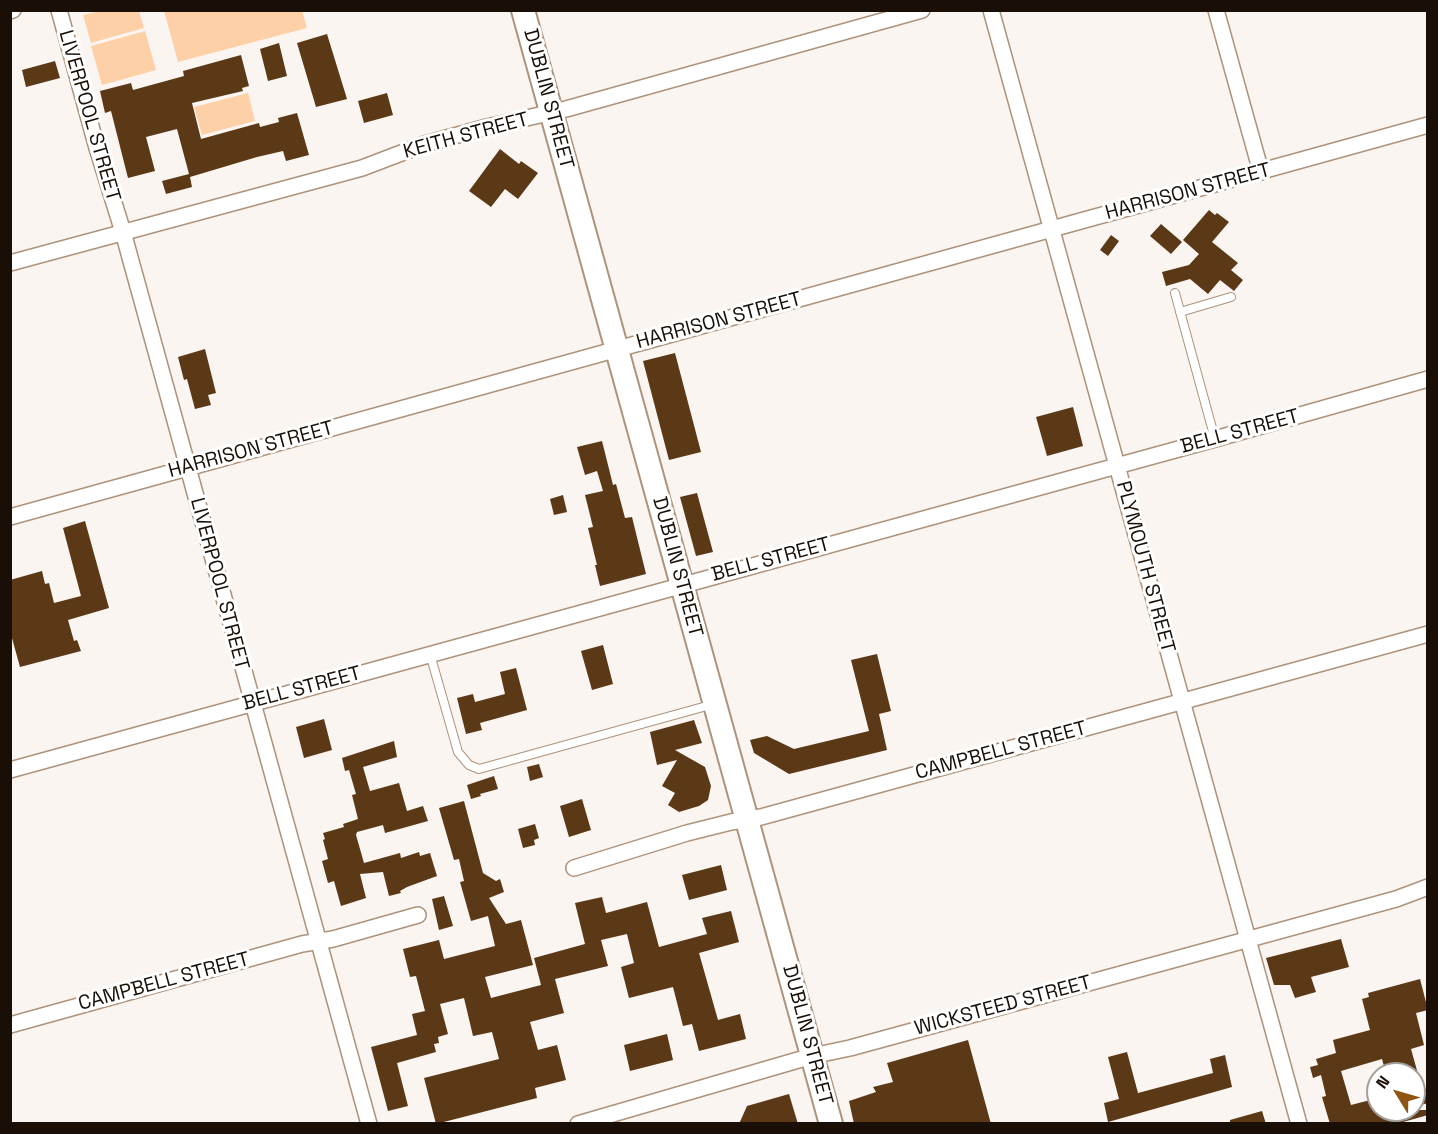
<!DOCTYPE html>
<style>
body{margin:0}
#map{position:relative;width:1438px;height:1134px;overflow:hidden;background:#faf5f0;font-family:"Space Grotesk",sans-serif}
canvas{display:block}
.frame{position:absolute;inset:0;border:12px solid #190f07;pointer-events:none}
.north{position:absolute;left:1366px;top:1062px;width:60px;height:60px;box-sizing:border-box;background:#fff;border:2px solid #a39f9c;border-radius:50%;rotate:307deg;font-size:16px;font-weight:700;line-height:24px;text-align:center;color:#190f07}
.north::after{content:'';display:block;margin:auto;width:21px;height:27px;background:#8f5412;clip-path:polygon(50% 0,100% 100%,50% 72%,0 100%)}
</style>
<div id="map">
<canvas width="1438" height="1134"></canvas>
<div class="frame"></div>
<div class="north">N</div>
</div>
<script>
const ctx = document.querySelector('canvas').getContext('2d');
ctx.lineJoin = 'round';
function fillPath(path, color) {
  ctx.fillStyle = color;
  ctx.fill(path, 'evenodd');
}
function shape(rows) {
  const path = new Path2D();
  for (const r of rows) {
    path.moveTo(r[0], r[1]);
    for (let i = 2; i < r.length; i += 2) path.lineTo(r[i], r[i + 1]);
  }
  return path;
}
function strokePath(path, color, width, dash) {
  ctx.strokeStyle = color;
  ctx.lineWidth = width;
  ctx.lineCap = dash ? 'butt' : 'round';
  ctx.setLineDash(dash || []);
  ctx.stroke(path);
}
function drawText(font, color, halo, rows, align = 'center') {
  ctx.font = font + ' "Space Grotesk",sans-serif';
  ctx.lineWidth = 6;
  ctx.setLineDash([]);
  ctx.textBaseline = 'middle';
  ctx.strokeStyle = halo;
  ctx.fillStyle = color;
  for (const [text, x, y, turn = 0] of rows) {
    ctx.save();
    ctx.translate(x, y);
    ctx.rotate((+turn || 0) * Math.PI / 180);
    ctx.textAlign = isNaN(turn) ? turn : align;
    if (halo) ctx.strokeText(text, 0, 0);
    ctx.fillText(text, 0, 0);
    ctx.restore();
  }
}
const green = shape([
 [100,11,139,11,144,28,91,43,83,15],
 [164,11,302,11,307,28,178,62],
 [145,31,156,70,102,85,91,46],
 [248,93,255,121,202,135,194,107]
]);
const building = shape([
 [327,34,347,99,316,107,297,43],
 [279,43,287,76,268,81,260,49],
 [241,55,249,86,242,88,243,91,192,103,201,139,259,123,260,127,279,122,278,118,297,113,309,155,286,161,283,151,257,157,190,177,192,187,166,194,162,181,189,174,177,129,146,137,155,171,128,178,111,111,105,113,100,91,131,83,133,90,184,76,183,71],
 [55,61,60,78,26,87,22,70],
 [387,93,393,115,364,123,358,101],
 [500,149,519,164,521,161,538,173,518,199,505,189,491,207,469,191],
 [1209,210,1215,215,1217,213,1229,222,1212,242,1238,263,1231,270,1243,280,1234,291,1220,280,1208,294,1190,279,1166,286,1162,272,1189,265,1199,254,1183,240],
 [1161,224,1182,242,1171,254,1150,236],
 [1111,235,1119,241,1108,256,1100,250],
 [205,349,216,393,208,395,211,405,195,409,187,379,184,380,178,357],
 [675,353,701,452,669,460,643,361],
 [1073,407,1083,446,1047,456,1036,417],
 [602,441,613,485,616,484,625,518,632,517,646,574,600,586,595,565,597,565,588,528,593,527,585,495,603,491,597,471,585,475,577,447],
 [697,493,713,552,696,556,680,497],
 [563,495,567,512,554,515,550,499],
 [85,521,109,608,68,620,74,641,77,640,81,651,20,667,10,631,10,580,42,571,45,584,49,583,54,603,81,596,63,528],
 [603,645,613,684,592,690,581,651],
 [877,654,891,711,879,714,887,750,789,774,754,753,750,740,767,736,794,749,869,731,851,660],
 [516,668,527,710,480,723,482,730,466,734,457,698,473,694,475,702,505,694,500,672],
 [324,719,332,750,304,758,296,727],
 [694,720,702,743,675,750,705,767,711,786,708,800,699,806,679,812,668,805,675,793,662,786,677,760,657,765,650,732],
 [394,741,397,757,363,767,370,791,399,783,407,811,423,806,428,821,385,833,383,825,357,832,356,835,364,863,400,853,401,858,419,852,420,856,430,853,437,876,407,887,400,891,401,893,389,896,383,872,360,874,366,898,341,906,334,881,328,883,322,861,328,859,323,840,325,839,323,833,344,827,343,824,358,819,352,795,356,794,349,770,345,771,342,758],
 [539,764,543,777,530,781,527,767],
 [494,776,498,789,480,794,481,796,471,799,467,785],
 [582,799,591,830,569,837,560,806],
 [464,801,483,873,496,881,500,879,504,892,489,898,506,924,521,920,533,965,485,977,491,998,541,985,534,958,585,944,575,903,602,897,606,913,647,902,659,947,707,934,702,918,731,911,739,942,699,953,718,1020,740,1014,746,1039,699,1051,692,1024,683,1026,673,987,629,998,621,967,634,963,627,934,601,940,608,966,555,979,564,1013,530,1022,538,1050,557,1045,566,1080,535,1088,537,1098,436,1124,424,1078,499,1059,492,1032,473,1036,464,998,440,1004,448,1034,438,1037,439,1043,434,1044,436,1052,397,1063,408,1106,388,1111,371,1047,417,1035,412,1014,425,1011,416,976,410,977,403,949,439,940,444,959,495,946,488,916,471,921,460,882,464,881,459,859,454,860,439,808],
 [535,824,539,838,534,840,535,845,523,848,518,829],
 [721,865,727,890,689,900,682,875],
 [444,896,453,926,439,930,432,899],
 [1341,939,1349,967,1311,977,1316,992,1295,998,1290,985,1274,985,1266,958],
 [1420,979,1428,1010,1416,1013,1424,1045,1411,1049,1418,1074,1386,1074,1382,1059,1341,1071,1351,1105,1378,1098,1378,1110,1428,1110,1428,1115,1396,1124,1330,1124,1322,1097,1326,1096,1321,1075,1313,1078,1310,1067,1318,1065,1316,1059,1336,1053,1333,1040,1370,1030,1362,999,1369,997,1368,993],
 [667,1034,673,1060,630,1071,624,1045],
 [968,1040,991,1124,854,1124,849,1101,876,1092,873,1087,893,1082,887,1063],
 [1127,1052,1138,1093,1213,1073,1210,1059,1225,1055,1232,1087,1108,1122,1104,1103,1119,1099,1108,1057],
 [1428,1088,1428,1103,1414,1107,1414,1092],
 [789,1094,798,1124,739,1124,747,1106],
 [1262,1111,1266,1124,1230,1124,1230,1120]
]);
const service = shape([
 [1175,293,1215,439],
 [1180,312,1231,297],
 [430,654,458,752,469,765,479,769,714,704]
]);
const minor = shape([
 [59,10,97,148,123,232,369,1124],
 [991,10,1299,1124],
 [1216,10,1261,172],
 [10,11,13,10],
 [10,263,362,168,425,144,487,127,566,109,922,10],
 [10,517,1428,125],
 [10,770,1215,439,1428,379],
 [574,868,687,833,731,822,761,817,1428,634],
 [10,1025,302,944,333,939,418,915],
 [578,1124,812,1056,850,1048,1396,899,1428,887]
]);
const secondary = shape([
 [523,10,831,1124]
]);
const streetNames = [
 ["DUBLIN STREET",548,99,75],
 ["LIVERPOOL STREET",89,116,74],
 ["KEITH STREET",466,136,-15],
 ["HARRISON STREET",1188,192,-15],
 ["HARRISON STREET",719,321,-15],
 ["BELL STREET",1240,432,-15],
 ["HARRISON STREET",251,450,-15],
 ["BELL STREET",771,560,-15],
 ["DUBLIN STREET",677,567,75],
 ["PLYMOUTH STREET",1145,567,75],
 ["LIVERPOOL STREET",219,584,75],
 ["BELL STREET",302,689,-15],
 ["CAMPBELL STREET",1001,751,-15],
 ["CAMPBELL STREET",164,982,-15],
 ["WICKSTEED STREET",1003,1006,-15],
 ["DUBLIN STREET",807,1035,75]
];
fillPath(green, '#fed0a8');
fillPath(building, '#5b3816');
strokePath(service, '#ad937c', 10);
strokePath(minor, '#ad937c', 18);
strokePath(secondary, '#ad937c', 26);
strokePath(service, '#fff', 8);
strokePath(minor, '#fff', 15);
strokePath(secondary, '#fff', 22);
drawText('20px', '#190f07', '#fff', streetNames);
</script>
